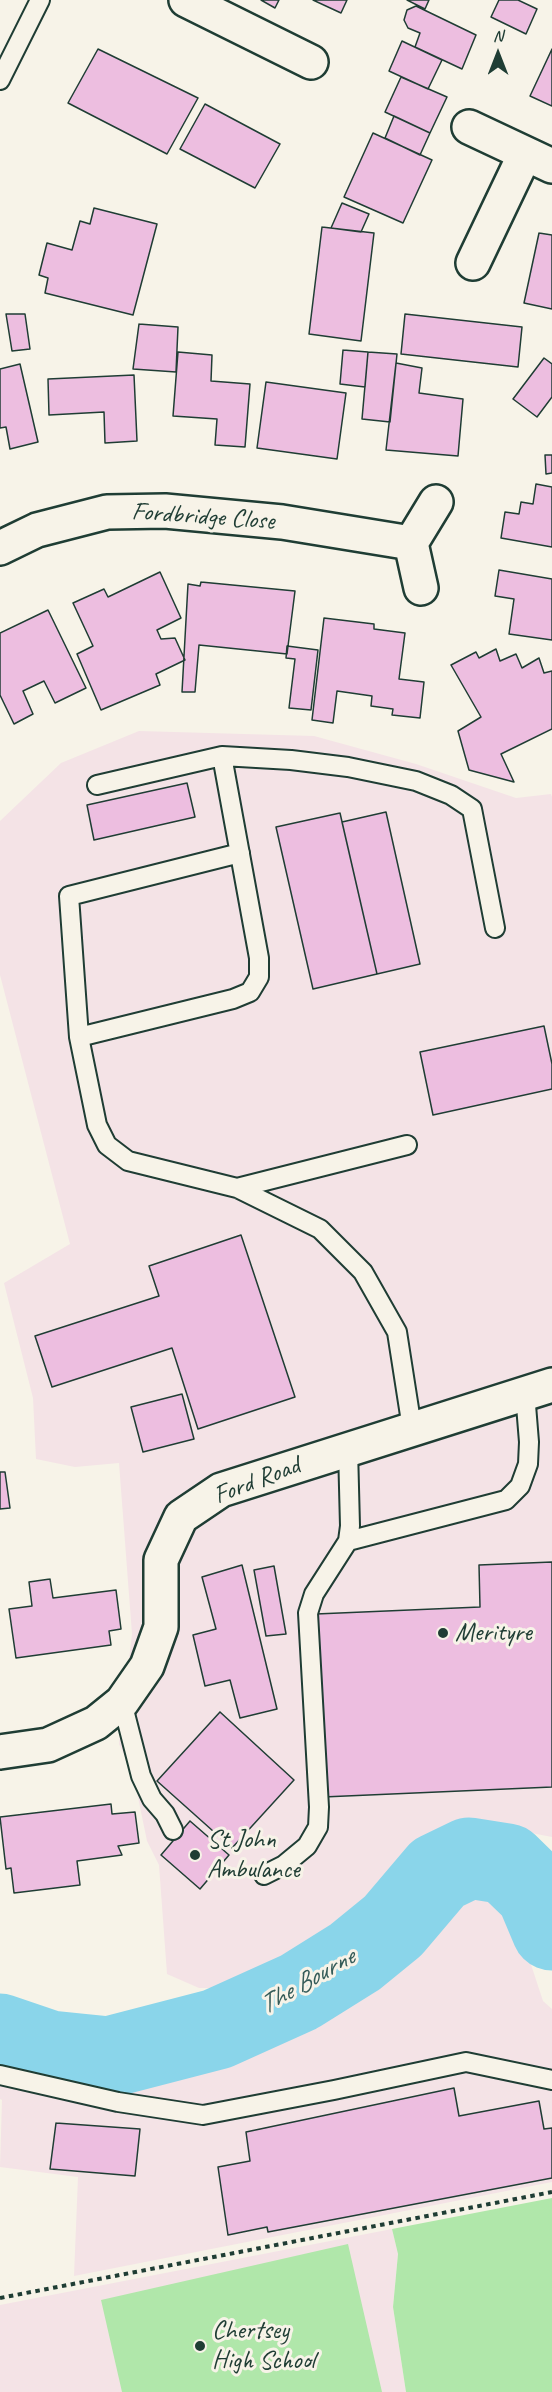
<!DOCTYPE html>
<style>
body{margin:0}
#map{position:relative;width:552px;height:2392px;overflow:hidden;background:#f7f3e8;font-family:Caveat,sans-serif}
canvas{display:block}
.north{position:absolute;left:468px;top:24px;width:60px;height:60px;-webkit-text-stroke:4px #f7f3e8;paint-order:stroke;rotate:0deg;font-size:16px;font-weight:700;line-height:24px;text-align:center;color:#1f3d34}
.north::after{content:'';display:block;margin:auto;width:21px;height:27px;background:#1f3d34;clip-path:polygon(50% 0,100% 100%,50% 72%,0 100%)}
</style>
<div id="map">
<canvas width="552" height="2392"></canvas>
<div class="north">N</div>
</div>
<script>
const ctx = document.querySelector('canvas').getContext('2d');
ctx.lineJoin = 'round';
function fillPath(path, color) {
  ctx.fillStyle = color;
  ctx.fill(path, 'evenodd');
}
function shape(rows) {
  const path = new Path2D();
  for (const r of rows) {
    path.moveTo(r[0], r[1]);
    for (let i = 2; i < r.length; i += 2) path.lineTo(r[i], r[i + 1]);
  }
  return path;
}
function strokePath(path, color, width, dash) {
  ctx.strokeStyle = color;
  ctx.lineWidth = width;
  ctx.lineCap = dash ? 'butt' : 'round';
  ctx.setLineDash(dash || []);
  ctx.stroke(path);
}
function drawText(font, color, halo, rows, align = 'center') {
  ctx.font = font + ' Caveat,sans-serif';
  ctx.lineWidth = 6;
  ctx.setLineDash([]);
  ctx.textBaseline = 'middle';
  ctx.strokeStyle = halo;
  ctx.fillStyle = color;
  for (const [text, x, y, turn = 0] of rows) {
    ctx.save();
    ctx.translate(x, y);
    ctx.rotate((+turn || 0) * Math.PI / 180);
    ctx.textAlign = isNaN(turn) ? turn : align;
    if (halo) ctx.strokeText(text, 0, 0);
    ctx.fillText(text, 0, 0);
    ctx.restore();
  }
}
const built = shape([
 [139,731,314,736,416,764,516,798,551,794,552,797,552,1837,500,1827,449,1823,373,1901,301,1950,254,1988,199,1988,167,1974,159,1865,147,1841,133,1773,119,1744,132,1634,119,1463,75,1467,36,1459,33,1398,4,1283,70,1244,0,975,0,821,61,763],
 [469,1882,491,1890,520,1931,543,2001,552,2009,552,2182,74,2276,78,2177,0,2167,2,2100,0,2099,0,2053,115,2077,254,2035,365,1973,428,1913],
 [392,2229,398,2254,393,2307,406,2392,0,2392,0,2305]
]);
const green = shape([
 [552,2198,552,2392,406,2392,393,2307,398,2254,392,2229],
 [348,2244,382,2392,122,2392,101,2300]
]);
const river = shape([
 [0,2034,50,2051,109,2057,217,2029,299,1992,355,1957,393,1926,438,1873,469,1858,507,1864,536,1892,552,1930]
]);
const building = shape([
 [261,0,279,0,275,8,261,0],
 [313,0,347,0,341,13,313,0],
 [407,0,429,0,425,9,407,0],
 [499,0,518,0,537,9,526,34,491,17,499,0],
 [416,6,476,35,462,69,415,47,420,33,408,28,404,20,407,10,416,6],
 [402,41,442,60,428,89,389,71,402,41],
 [98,49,198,98,167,154,68,103,98,49],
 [552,49,552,106,530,96,552,49],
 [401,77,447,97,430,133,385,112,401,77],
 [205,104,280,144,255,188,180,149,205,104],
 [394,116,430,133,420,155,385,138,394,116],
 [373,133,432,160,403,223,344,197,373,133],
 [342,203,369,214,361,232,331,228,342,203],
 [94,208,157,224,133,315,45,293,48,278,39,275,47,243,72,250,80,221,90,224,94,208],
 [322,227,374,233,361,341,309,334,322,227],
 [539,233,552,235,552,309,524,303,539,233],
 [6,314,25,314,30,349,12,351,6,314],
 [405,314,522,327,518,367,401,354,405,314],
 [139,324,178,327,176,372,133,369,139,324],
 [343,350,368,352,365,387,340,384,343,350],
 [178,352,212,355,211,381,250,384,245,447,215,445,217,419,173,416,178,352],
 [368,352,397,354,390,422,362,419,368,352],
 [544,358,552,364,552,397,537,417,513,399,544,358],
 [396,363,422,368,419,393,463,399,458,456,386,450,396,363],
 [20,364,38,442,10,449,6,427,0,428,0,369,20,364],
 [134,375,137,441,105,443,104,412,49,415,48,379,134,375],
 [266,382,346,393,337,459,257,448,266,382],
 [545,455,552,455,552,473,546,474,545,455],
 [536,484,552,487,552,547,501,538,505,512,519,514,521,502,533,504,536,484],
 [499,570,552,579,552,640,509,634,514,599,495,596,499,570],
 [160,572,181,618,157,630,161,639,175,638,185,660,156,674,160,685,101,710,77,654,93,646,73,603,104,589,108,597,160,572],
 [201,582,295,591,287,654,199,645,195,692,182,692,188,584,200,586,201,582],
 [48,610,86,688,55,703,44,681,23,691,33,714,14,724,0,695,0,633,48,610],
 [324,618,374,624,374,629,405,633,399,679,424,682,420,718,392,715,393,709,371,706,372,696,337,691,333,723,312,720,324,618],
 [287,646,318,650,311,710,289,708,295,659,286,658,287,646],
 [496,649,500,661,516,654,522,668,539,658,544,673,552,671,552,729,501,754,514,782,469,770,458,731,481,717,451,665,476,652,479,658,496,649],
 [187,783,195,817,94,840,87,805,187,783],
 [386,812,420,964,377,974,342,822,386,812],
 [340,813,377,974,313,989,276,827,340,813],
 [544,1026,552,1064,552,1089,433,1115,420,1052,544,1026],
 [241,1235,295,1397,198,1429,172,1348,52,1387,35,1336,159,1296,149,1266,241,1235],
 [182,1394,194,1439,143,1452,131,1407,182,1394],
 [0,1472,5,1472,10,1508,0,1509,0,1472],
 [552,1562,552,1787,323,1797,316,1614,480,1607,479,1565,552,1562],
 [242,1565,277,1709,240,1718,230,1680,205,1686,193,1635,216,1629,202,1577,242,1565],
 [274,1566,286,1634,266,1636,254,1570,274,1566],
 [50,1579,53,1598,116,1590,121,1629,109,1631,111,1645,16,1658,9,1609,32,1606,29,1582,50,1579],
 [220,1712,294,1780,232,1848,157,1781,220,1712],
 [111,1804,112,1814,135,1812,139,1843,118,1846,122,1855,77,1861,80,1885,14,1893,11,1868,6,1869,0,1817,111,1804],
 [190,1821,229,1855,200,1889,161,1855,190,1821],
 [454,2088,459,2116,539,2101,544,2129,552,2128,552,2178,268,2232,267,2227,228,2235,218,2167,250,2161,246,2132,454,2088],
 [56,2123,140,2129,135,2176,50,2169,56,2123]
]);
const path = shape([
 [0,2298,552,2192]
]);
const service = shape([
 [0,80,40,0],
 [97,785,222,756,291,760,348,767,416,781,451,795,472,809,495,928],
 [240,853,69,896,79,1037,97,1125,107,1145,128,1161,237,1188,320,1229,363,1272,397,1332,412,1428],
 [79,1037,233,999,250,992,259,977,259,958,222,756],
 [237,1188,407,1145],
 [348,1541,506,1500,520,1486,528,1464,529,1442,525,1393],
 [122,1702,141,1776,152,1799,165,1814,173,1830],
 [264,1875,284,1865,307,1846,318,1827,319,1807,308,1613,314,1594,348,1541,350,1526,348,1449],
 [0,2075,118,2102,203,2115,334,2090,466,2062,552,2080]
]);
const minor = shape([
 [186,0,311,62],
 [469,127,552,166],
 [473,263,525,154],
 [0,548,37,530,107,512,165,511,282,522,411,543],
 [421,588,411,543,436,502],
 [0,1752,48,1745,96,1723,122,1702,147,1666,161,1627,161,1560,181,1517,221,1490,552,1385]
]);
const markers = [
 [443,1633,6,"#1f3d34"],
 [195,1855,6,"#1f3d34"],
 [200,2346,6,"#1f3d34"]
];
const streetNames = [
 ["Fordbridge Close",203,517,4],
 ["Ford Road",257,1481,-21]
];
const poiNames = [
 ["Merityre",455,1633],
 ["St John",207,1840],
 ["Ambulance",207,1870],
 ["Chertsey",212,2331],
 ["High School",212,2361]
];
const waterNames = [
 ["The Bourne",307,1982,-30]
];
fillPath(built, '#f4e3e6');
fillPath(green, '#b0e7aa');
strokePath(river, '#8ad5ea', 81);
fillPath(building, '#edbee0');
strokePath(building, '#1f3d34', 1.5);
strokePath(service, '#1f3d34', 22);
strokePath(minor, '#1f3d34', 38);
strokePath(path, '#1f3d34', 4, [4.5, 4.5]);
strokePath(service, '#f7f3e8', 18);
strokePath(minor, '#f7f3e8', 33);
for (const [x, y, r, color] of markers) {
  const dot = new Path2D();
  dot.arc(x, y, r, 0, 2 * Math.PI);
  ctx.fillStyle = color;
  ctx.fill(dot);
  strokePath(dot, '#f7f3e8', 2);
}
drawText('26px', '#1f3d34', '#f7f3e8', streetNames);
drawText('26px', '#1f3d34', '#f7f3e8', poiNames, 'left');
drawText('italic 27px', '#345b58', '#f7f3e8', waterNames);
</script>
